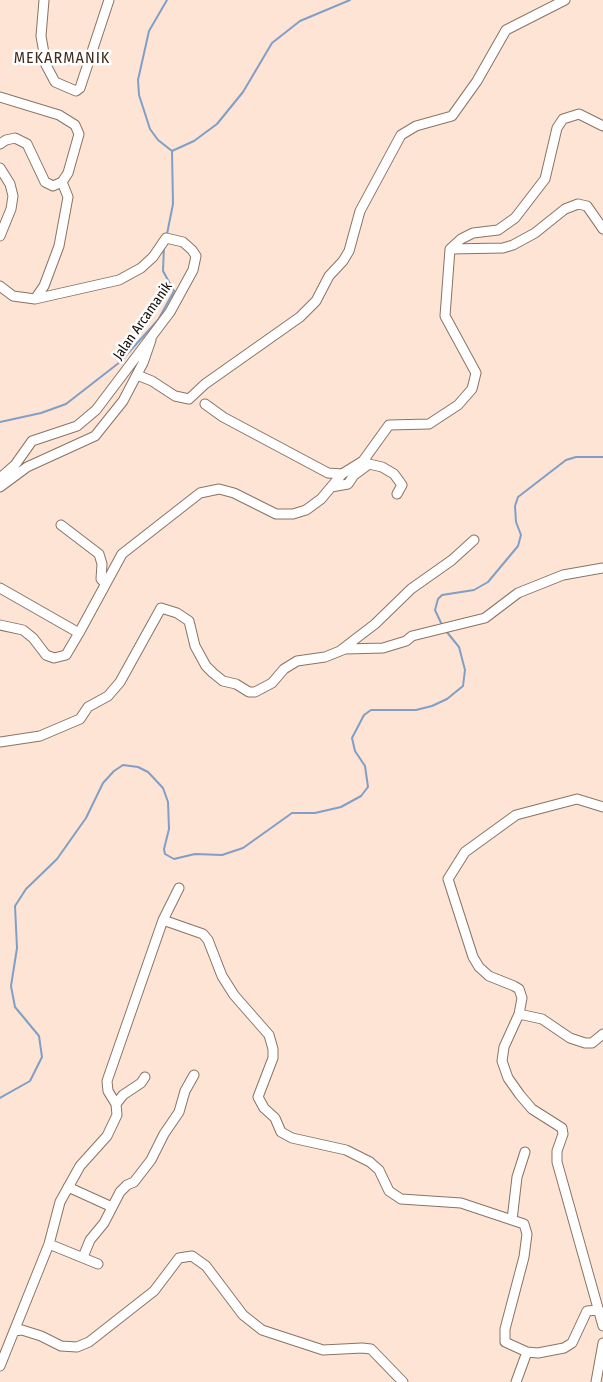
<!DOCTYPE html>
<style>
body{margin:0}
canvas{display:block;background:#fee4d4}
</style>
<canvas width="603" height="1382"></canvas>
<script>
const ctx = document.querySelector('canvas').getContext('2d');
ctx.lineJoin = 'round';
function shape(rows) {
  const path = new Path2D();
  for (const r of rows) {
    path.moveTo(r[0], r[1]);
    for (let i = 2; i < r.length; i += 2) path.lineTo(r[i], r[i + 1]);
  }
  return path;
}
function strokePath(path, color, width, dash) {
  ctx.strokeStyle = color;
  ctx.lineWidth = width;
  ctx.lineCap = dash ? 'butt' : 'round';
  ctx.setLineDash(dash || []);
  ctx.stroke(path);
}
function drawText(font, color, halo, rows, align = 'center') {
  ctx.font = font + ' "Fira Sans Condensed",sans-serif';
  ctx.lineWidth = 5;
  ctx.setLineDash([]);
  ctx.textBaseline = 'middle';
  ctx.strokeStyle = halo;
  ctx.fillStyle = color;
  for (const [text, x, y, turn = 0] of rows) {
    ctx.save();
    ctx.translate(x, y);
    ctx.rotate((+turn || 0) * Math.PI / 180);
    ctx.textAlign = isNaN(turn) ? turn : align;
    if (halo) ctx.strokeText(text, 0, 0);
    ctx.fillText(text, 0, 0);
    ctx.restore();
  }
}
const stream = shape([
 [167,0,149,31,138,80,139,95,150,129,158,140,172,151,173,204,167,234],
 [172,151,194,141,217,124,243,92,272,43,300,21,350,0],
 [0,422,41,413,66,404,120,362,158,320,174,291,163,271,164,246],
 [442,625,435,610,438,599,442,595,474,590,488,582,518,546,521,535,516,522,515,506,518,497,566,460,576,457,603,457],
 [0,1098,30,1081,42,1057,39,1036,15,1007,11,986,17,948,15,906,26,889,57,859,86,818,103,783,114,771,123,765,138,767,148,772,163,788,168,802,169,829,164,849,165,854,174,859,195,854,222,855,243,848,292,813,315,813,341,807,361,796,368,787,365,766,355,751,352,738,364,715,371,710,416,710,432,706,447,699,463,686,465,670,459,647,446,631]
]);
const minor = shape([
 [44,0,41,36,46,65,55,82,76,91,80,88,109,0],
 [0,97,59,115,75,125,79,134,68,173,62,182,53,186,45,182,27,144,15,138,6,140,0,144],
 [0,168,10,184,13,196,11,209,0,236],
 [450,249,503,248,513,245,535,233,565,209,578,204,587,206,603,229],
 [0,286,13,296,35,299,119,280,141,268,153,257,166,238,183,242,192,250,196,256,193,270,170,312,96,410,77,426,32,441,15,465,0,478],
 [35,299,44,286,59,246,68,197,62,182],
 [137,375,152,381,175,396,189,399,205,384,300,317,316,301,329,276,343,261,349,251,360,211,401,135,416,126,452,116,477,81,506,30,565,0],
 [205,404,223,417,328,473,342,474],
 [0,487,27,467,95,436,123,401,143,363,151,340],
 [331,487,348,484,354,475,369,464,382,467,394,474,402,485,397,494],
 [61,525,99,554,102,564,101,579,105,583],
 [0,588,79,633,66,655,54,658,46,655,33,638,23,630,0,625],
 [79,633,122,554,200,493,219,489,234,493,276,514,293,514,306,510,321,499,342,474,363,461,389,425,429,424,458,405,472,389,476,373,445,316,450,249,461,239,473,233,498,230,515,218,545,179,557,128,563,119,579,114,603,126],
 [341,650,375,624,411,589,452,560,474,540],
 [0,742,40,736,80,719,88,707,108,696,120,682,161,608,177,613,189,621,195,646,206,666,213,673,223,681,236,684,249,692,255,692,272,683,284,669,297,661,325,657,345,649,383,648,406,641,412,636,485,618,518,593,563,575,603,568],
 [603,807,577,799,516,815,465,852,448,879,473,957,479,967,489,976,514,986,519,989,522,998,519,1014,504,1047,502,1061,508,1078,520,1095,532,1109,562,1128,563,1134,557,1151,557,1162,603,1326],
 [163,920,179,888],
 [519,1014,542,1019,570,1038,585,1043,592,1043,603,1034],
 [116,1104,123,1095,141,1083,145,1077],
 [68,1187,112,1207],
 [512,1220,517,1177,525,1152],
 [49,1244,98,1264],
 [83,1257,90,1240,104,1223,120,1192,127,1185,134,1182,151,1160,164,1134,179,1112,185,1091,194,1075],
 [14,1331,22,1330,41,1336,61,1346,77,1347,89,1342,154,1291,179,1258,192,1256,206,1266,243,1315,262,1330,323,1350,362,1348,371,1349,403,1382],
 [0,1366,49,1244,60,1202,80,1166,107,1136,117,1115,116,1104,108,1091,107,1081,163,920,203,934,208,940,222,976,234,995,269,1035,273,1049,273,1058,258,1097,264,1108,275,1118,281,1132,292,1138,346,1150,370,1162,379,1170,389,1191,401,1199,461,1203,524,1224,527,1234,524,1257,505,1329,505,1342,527,1352,538,1353,564,1348,572,1343,587,1311,599,1310],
 [516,1382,527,1352],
 [596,1382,603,1343]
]);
const streetNames = [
 ["Jalan Arcamanik",143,321,-55]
];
const quarterNames = [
 ["MEKARMANIK",62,59]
];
strokePath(stream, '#819fc6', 2);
strokePath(minor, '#8a7365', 11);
strokePath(minor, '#fff', 9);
drawText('14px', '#170f09', '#fff', streetNames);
ctx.letterSpacing = '1px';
drawText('16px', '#412d20', '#fff', quarterNames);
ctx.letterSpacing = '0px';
</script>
